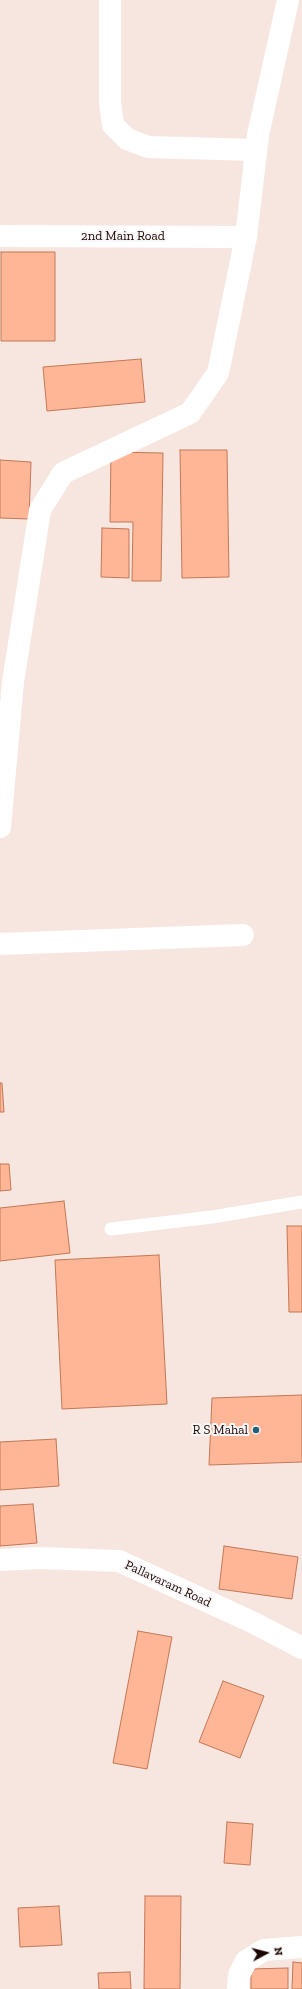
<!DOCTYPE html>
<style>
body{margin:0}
#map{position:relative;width:302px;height:1989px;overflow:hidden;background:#f7e6df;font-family:"Zilla Slab",serif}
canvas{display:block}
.north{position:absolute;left:246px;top:1933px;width:40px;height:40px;-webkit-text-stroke:3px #f7f7f7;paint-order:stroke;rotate:83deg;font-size:11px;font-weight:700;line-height:16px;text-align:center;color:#1e0400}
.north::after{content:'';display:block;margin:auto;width:14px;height:18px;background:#1e0400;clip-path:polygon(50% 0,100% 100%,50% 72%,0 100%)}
</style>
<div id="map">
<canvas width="302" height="1989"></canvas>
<div class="north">N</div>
</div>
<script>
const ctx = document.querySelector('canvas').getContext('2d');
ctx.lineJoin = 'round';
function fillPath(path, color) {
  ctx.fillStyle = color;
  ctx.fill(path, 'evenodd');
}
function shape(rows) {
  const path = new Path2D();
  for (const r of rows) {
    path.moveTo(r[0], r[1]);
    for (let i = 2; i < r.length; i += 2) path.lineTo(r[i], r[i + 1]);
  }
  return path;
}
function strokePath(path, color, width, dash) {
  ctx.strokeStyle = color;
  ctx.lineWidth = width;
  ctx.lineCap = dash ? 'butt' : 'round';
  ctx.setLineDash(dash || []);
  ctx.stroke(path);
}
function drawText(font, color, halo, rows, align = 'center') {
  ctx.font = font + ' "Zilla Slab",serif';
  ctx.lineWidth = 4;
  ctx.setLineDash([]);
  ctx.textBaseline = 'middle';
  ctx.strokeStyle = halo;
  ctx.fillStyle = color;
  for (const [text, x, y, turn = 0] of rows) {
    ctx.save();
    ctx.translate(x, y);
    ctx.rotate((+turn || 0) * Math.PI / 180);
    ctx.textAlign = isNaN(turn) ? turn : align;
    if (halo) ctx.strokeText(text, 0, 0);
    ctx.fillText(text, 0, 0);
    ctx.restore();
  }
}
const building = shape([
 [1,252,55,252,55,341,1,341,1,252],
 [141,359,145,402,47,411,43,367,141,359],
 [180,450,227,450,229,577,182,578,180,450],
 [111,452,163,453,161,581,132,581,133,522,110,522,111,452],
 [0,460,31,462,29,519,0,518,0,460],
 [102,528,129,529,129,578,101,577,102,528],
 [0,1083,2,1083,4,1112,0,1112,0,1083],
 [0,1164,9,1164,11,1190,0,1191,0,1164],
 [64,1201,70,1253,0,1261,0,1208,64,1201],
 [287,1226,302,1226,302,1312,289,1312,287,1226],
 [159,1255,167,1404,62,1409,55,1260,159,1255],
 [302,1395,302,1462,209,1465,212,1398,302,1395],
 [56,1439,59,1486,0,1490,0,1442,56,1439],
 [33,1504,37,1543,0,1546,0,1506,33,1504],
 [224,1546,298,1557,292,1599,219,1589,224,1546],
 [138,1631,172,1637,147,1769,113,1763,138,1631],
 [223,1681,264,1696,240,1758,199,1742,223,1681],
 [227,1822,253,1824,250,1865,224,1863,227,1822],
 [145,1896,181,1896,180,1989,144,1989,145,1896],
 [59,1906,62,1945,20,1947,18,1908,59,1906],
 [293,1962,302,1963,302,1989,292,1989,293,1962],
 [288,1968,288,1989,251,1989,251,1969,288,1968],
 [130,1972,131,1989,99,1989,98,1973,130,1972]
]);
const lane = shape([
 [111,1229,212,1217,302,1202]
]);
const street = shape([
 [110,0,110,102,113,125,127,139,148,147,256,150],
 [0,236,246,237],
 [0,827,13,682,40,510,63,473,190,413,218,373,246,237,258,135,288,0],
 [0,944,243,935],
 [238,1989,239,1975,246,1961,264,1950,302,1947]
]);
const secondary = shape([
 [0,1560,41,1558,119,1561,252,1622,302,1648]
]);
const markers = [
 [256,1430,4,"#216076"]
];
const streetNames = [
 ["2nd Main Road",123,236],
 ["Pallavaram Road",168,1584,25]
];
const poiNames = [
 ["R S Mahal",248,1430]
];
fillPath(building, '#ffb696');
strokePath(building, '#c17856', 1);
strokePath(lane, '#fff', 13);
strokePath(street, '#fff', 22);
strokePath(secondary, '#fff', 22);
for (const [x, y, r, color] of markers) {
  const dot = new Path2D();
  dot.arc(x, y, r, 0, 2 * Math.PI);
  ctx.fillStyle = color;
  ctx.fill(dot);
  strokePath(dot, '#f7f7f7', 1.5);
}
drawText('13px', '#1e0400', '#f7f7f7', streetNames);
drawText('13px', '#1e0400', '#f7f7f7', poiNames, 'right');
</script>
